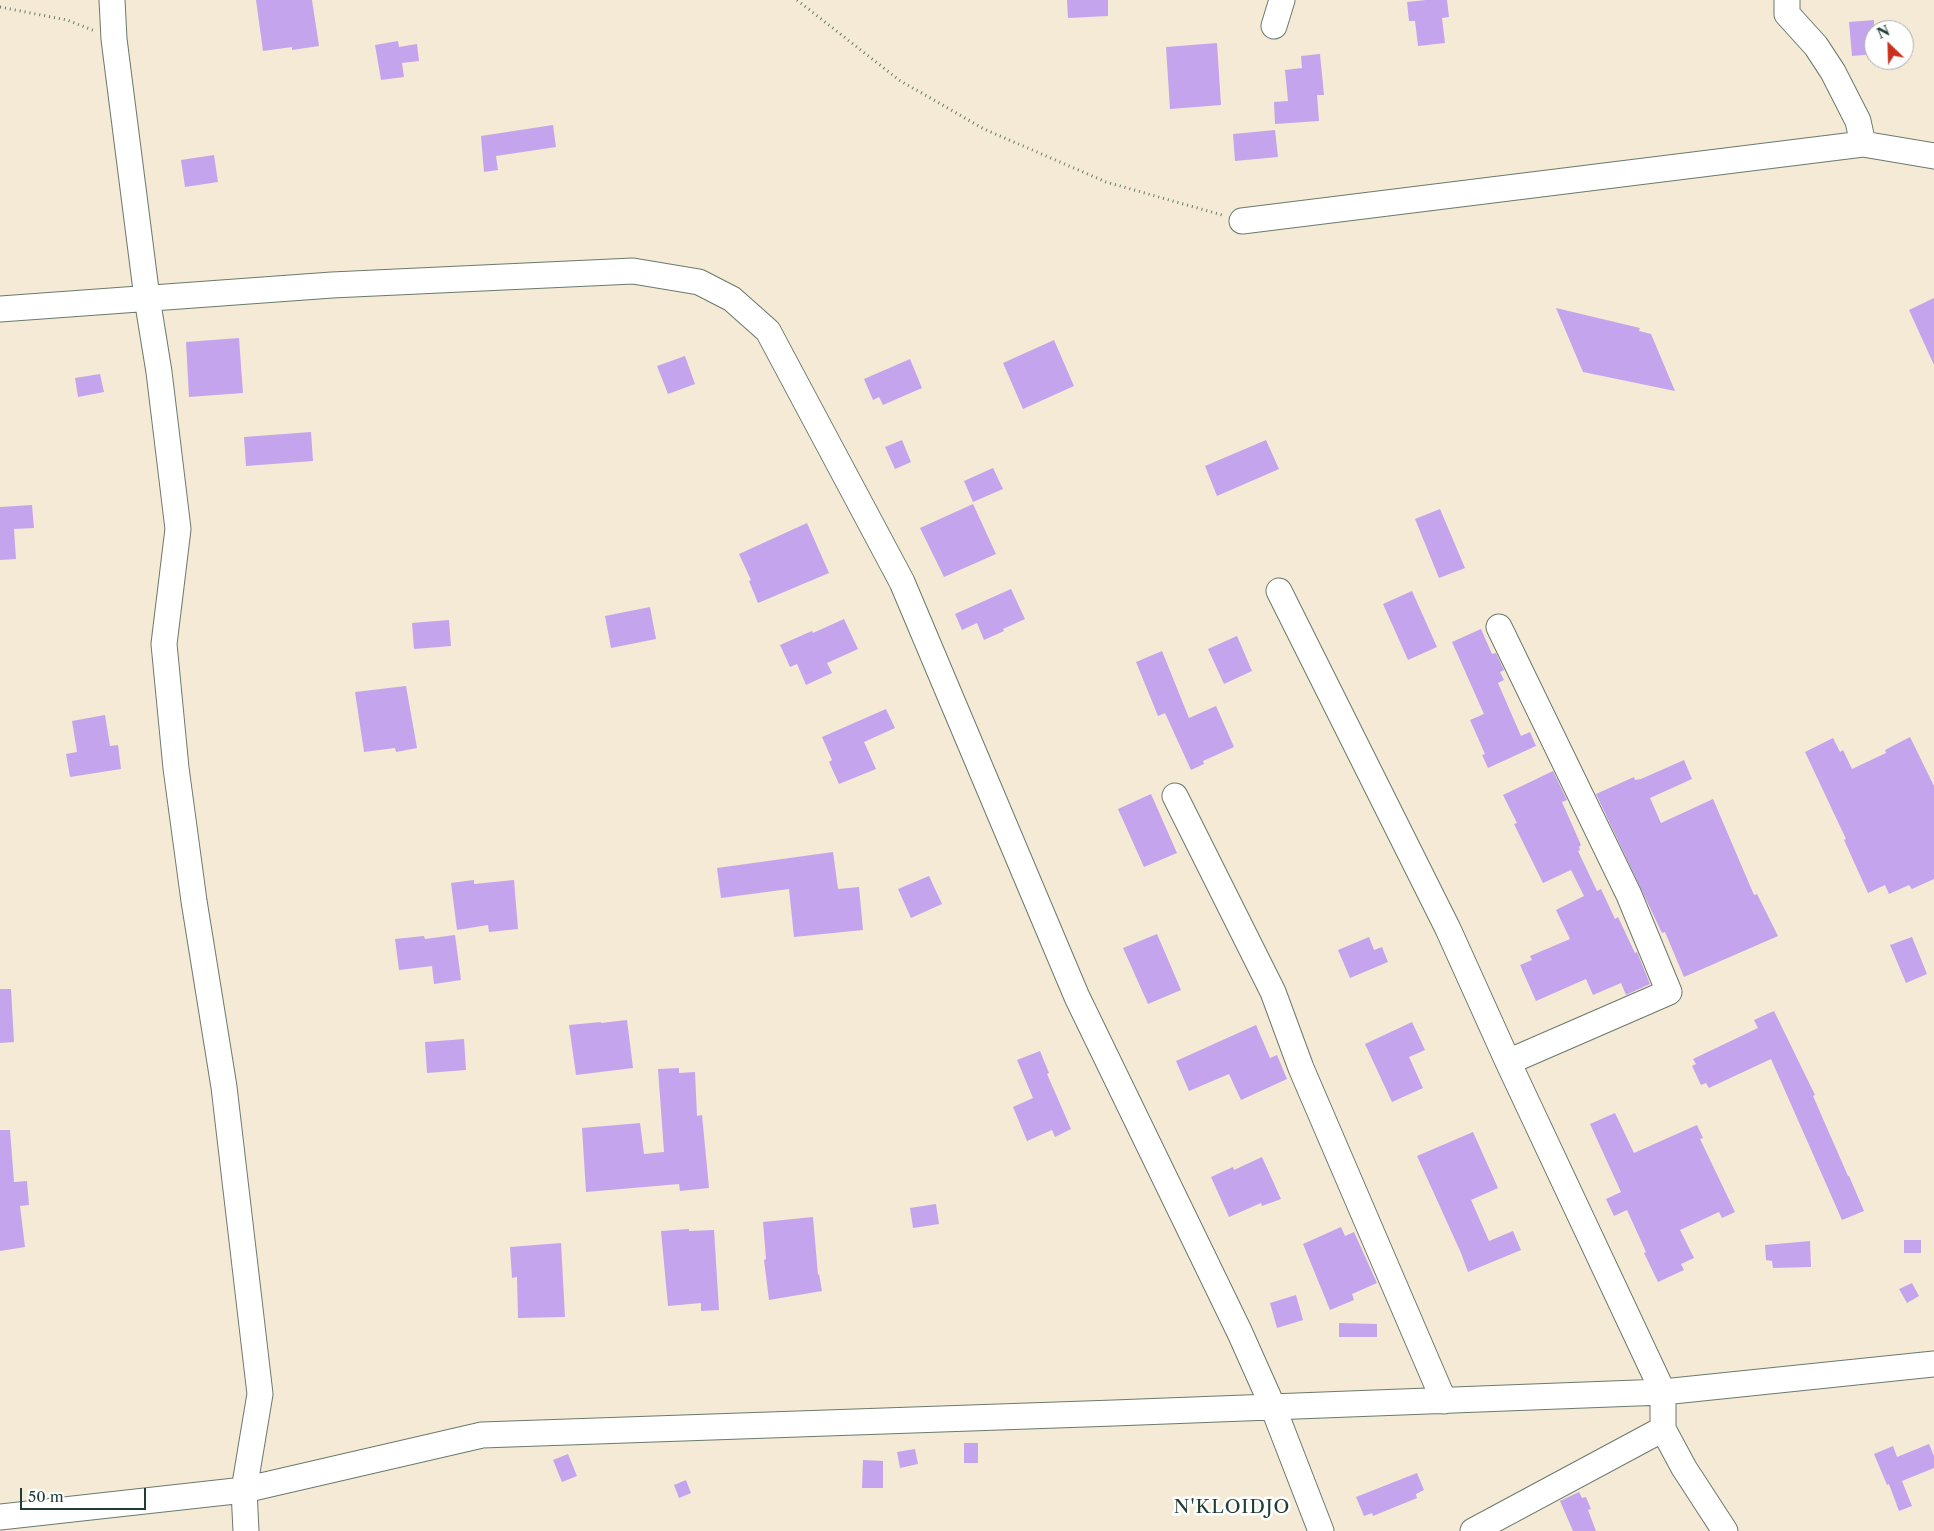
<!DOCTYPE html>
<style>
body{margin:0}
#map{position:relative;width:1934px;height:1531px;overflow:hidden;background:#f4ead5;font-family:"Libre Caslon Text",serif}
canvas{display:block}
.north{position:absolute;left:1864px;top:20px;width:50px;height:50px;box-sizing:border-box;background:#fff;border:1px solid #a5b1ae;border-radius:50%;rotate:336deg;font-size:14px;font-weight:700;line-height:20px;text-align:center;color:#1f3d34}
.north::after{content:'';display:block;margin:auto;width:18px;height:22px;background:#c8321e;clip-path:polygon(50% 0,100% 100%,50% 72%,0 100%)}
.scale{position:absolute;left:20px;top:1488px;width:126px;height:22px;box-sizing:border-box;border:2px solid #1f3d34;border-top:0;padding-left:6px;font-size:15px;line-height:18px;white-space:nowrap;color:#1f3d34;-webkit-text-stroke:4px #fff;paint-order:stroke}
</style>
<div id="map">
<canvas width="1934" height="1531"></canvas>
<div class="north">N</div>
<div class="scale">50 m</div>
</div>
<script>
const ctx = document.querySelector('canvas').getContext('2d');
ctx.lineJoin = 'round';
function fillPath(path, color) {
  ctx.fillStyle = color;
  ctx.fill(path, 'evenodd');
}
function shape(rows) {
  const path = new Path2D();
  for (const r of rows) {
    path.moveTo(r[0], r[1]);
    for (let i = 2; i < r.length; i += 2) path.lineTo(r[i], r[i + 1]);
  }
  return path;
}
function strokePath(path, color, width, dash) {
  ctx.strokeStyle = color;
  ctx.lineWidth = width;
  ctx.lineCap = dash ? 'butt' : 'round';
  ctx.setLineDash(dash || []);
  ctx.stroke(path);
}
function drawText(font, color, halo, rows, align = 'center') {
  ctx.font = font + ' "Libre Caslon Text",serif';
  ctx.lineWidth = 5;
  ctx.setLineDash([]);
  ctx.textBaseline = 'middle';
  ctx.strokeStyle = halo;
  ctx.fillStyle = color;
  for (const [text, x, y, turn = 0] of rows) {
    ctx.save();
    ctx.translate(x, y);
    ctx.rotate((+turn || 0) * Math.PI / 180);
    ctx.textAlign = isNaN(turn) ? turn : align;
    if (halo) ctx.strokeText(text, 0, 0);
    ctx.fillText(text, 0, 0);
    ctx.restore();
  }
}
const building = shape([
 [256,0,312,0,319,46,292,50,292,47,263,51],
 [1067,0,1108,0,1108,16,1068,18],
 [1426,0,1447,0,1449,17,1442,18,1445,43,1418,46,1415,21,1409,21,1407,2],
 [1874,20,1874,54,1852,56,1849,22],
 [398,41,399,47,417,44,419,61,402,63,404,77,381,80,375,45],
 [1217,43,1221,105,1170,109,1166,47],
 [1320,54,1324,95,1317,95,1319,121,1275,124,1274,102,1288,101,1285,70,1302,68,1301,56],
 [553,125,556,147,496,156,498,170,484,172,481,136],
 [1275,130,1278,157,1235,161,1233,134],
 [214,155,218,182,185,187,181,160],
 [1934,298,1934,365,1909,310],
 [1556,308,1640,328,1639,331,1651,334,1675,391,1583,372],
 [239,338,243,393,189,397,186,342],
 [1054,340,1074,386,1023,409,1003,363],
 [685,356,695,384,668,394,657,366],
 [910,359,922,388,883,405,879,397,873,400,864,379],
 [100,374,104,392,78,397,75,378],
 [311,432,313,461,246,466,244,437],
 [902,440,911,462,895,469,885,447],
 [1266,440,1279,469,1217,496,1205,466],
 [993,468,1003,489,973,502,964,481],
 [973,504,996,554,944,577,920,528],
 [32,505,34,528,14,529,16,559,0,560,0,507],
 [1440,509,1465,568,1439,578,1415,519],
 [807,523,829,573,758,603,749,581,751,580,739,554],
 [1011,589,1025,619,1003,629,1004,631,984,640,977,623,962,630,955,614],
 [1412,591,1437,647,1408,660,1383,604],
 [650,607,656,639,611,648,605,616],
 [844,619,858,649,827,663,832,673,806,685,797,664,790,667,780,645,812,631,813,633],
 [449,620,451,646,414,649,412,623],
 [1481,629,1492,654,1496,653,1504,670,1500,672,1504,680,1498,683,1521,736,1530,732,1536,746,1488,768,1482,755,1485,754,1470,720,1484,714,1452,642],
 [1237,636,1252,671,1224,684,1208,649],
 [1162,651,1189,718,1216,706,1234,747,1203,761,1204,764,1191,770,1165,713,1158,716,1136,662],
 [406,686,417,748,396,752,395,748,364,752,355,692],
 [886,709,895,728,864,742,876,769,839,784,829,762,832,760,822,737],
 [105,715,110,746,118,745,121,769,70,777,66,754,77,752,72,721],
 [1910,737,1934,786,1934,879,1912,889,1909,885,1889,894,1885,885,1868,893,1844,840,1846,839,1805,752,1833,738,1840,752,1843,750,1852,769,1886,753,1885,750],
 [1684,760,1692,779,1650,798,1661,823,1713,799,1754,895,1757,894,1778,936,1684,977,1665,932,1662,933,1596,794,1634,777,1635,780,1641,779],
 [1553,771,1567,800,1562,802,1581,845,1579,847,1580,850,1578,851,1597,891,1601,889,1615,919,1618,917,1635,953,1637,952,1650,984,1626,995,1621,983,1593,995,1586,979,1536,1001,1520,965,1532,960,1530,956,1570,939,1556,910,1584,896,1571,870,1543,883,1514,824,1517,823,1503,795],
 [1151,794,1177,853,1144,867,1118,809],
 [833,852,838,889,859,887,863,930,794,937,789,889,721,898,717,868],
 [929,876,942,904,911,918,898,889],
 [474,880,474,884,514,880,518,929,489,932,488,925,457,930,451,883],
 [1157,934,1181,990,1148,1004,1123,948],
 [455,935,461,980,434,984,432,966,399,970,395,939,424,936,425,939],
 [1369,937,1374,950,1382,947,1388,962,1350,978,1338,950],
 [1912,937,1927,974,1906,983,1890,945],
 [0,989,11,989,14,1042,0,1043],
 [1774,1011,1815,1095,1813,1096,1848,1176,1849,1176,1864,1211,1842,1220,1771,1059,1709,1088,1706,1083,1701,1085,1692,1066,1696,1064,1693,1059,1758,1028,1754,1020],
 [627,1020,633,1068,576,1075,569,1025,601,1022,601,1023],
 [1412,1022,1425,1050,1409,1057,1423,1088,1392,1102,1365,1044],
 [1256,1025,1270,1058,1277,1055,1287,1079,1241,1100,1229,1074,1189,1091,1176,1061],
 [464,1039,466,1070,427,1073,425,1042],
 [1040,1051,1049,1073,1047,1074,1071,1129,1055,1137,1052,1130,1027,1141,1013,1107,1033,1098,1017,1060],
 [679,1068,679,1073,695,1072,697,1116,702,1115,709,1188,680,1191,679,1184,586,1192,582,1128,640,1123,644,1154,664,1152,658,1069],
 [1615,1113,1634,1153,1697,1125,1703,1138,1700,1139,1735,1212,1722,1218,1719,1212,1680,1230,1694,1258,1681,1264,1684,1270,1658,1282,1644,1253,1646,1252,1627,1210,1614,1216,1606,1199,1621,1192,1590,1124],
 [0,1130,10,1130,14,1182,27,1181,29,1205,20,1206,25,1247,0,1251],
 [1473,1132,1498,1188,1471,1200,1489,1241,1513,1231,1521,1250,1468,1272,1461,1253,1417,1156],
 [1262,1157,1281,1199,1262,1206,1261,1203,1229,1217,1211,1177,1233,1167,1234,1170],
 [936,1204,939,1224,913,1228,910,1208],
 [813,1217,818,1275,819,1274,822,1291,769,1300,764,1260,766,1259,763,1222],
 [1341,1227,1345,1236,1354,1232,1377,1283,1352,1294,1354,1300,1330,1310,1303,1244],
 [689,1229,689,1231,714,1230,719,1310,701,1311,701,1303,668,1306,661,1231],
 [1904,1240,1921,1240,1921,1253,1904,1253],
 [1810,1241,1811,1267,1773,1268,1772,1261,1766,1260,1765,1245],
 [561,1243,565,1317,518,1318,517,1277,512,1278,510,1247],
 [1912,1283,1919,1296,1907,1303,1899,1289],
 [1296,1295,1303,1320,1277,1328,1270,1303],
 [1339,1323,1377,1324,1377,1337,1339,1337],
 [964,1443,978,1443,978,1463,964,1463],
 [1929,1444,1934,1456,1934,1468,1902,1481,1912,1506,1899,1511,1889,1484,1887,1485,1874,1454,1893,1446,1897,1457],
 [915,1449,918,1464,900,1468,897,1452],
 [568,1454,577,1476,562,1482,553,1460],
 [863,1460,883,1461,883,1488,862,1488],
 [1417,1473,1424,1490,1416,1494,1417,1498,1373,1516,1372,1513,1364,1516,1356,1497],
 [686,1480,691,1493,679,1498,674,1485],
 [1579,1492,1582,1498,1586,1497,1591,1509,1588,1510,1596,1531,1573,1531,1560,1501]
]);
const path = shape([
 [797,0,899,80,984,129,1106,182,1222,215],
 [0,7,67,20,95,31]
]);
const minor = shape([
 [112,0,114,39,147,298,159,372,178,529,164,644,176,768,194,901,224,1087,260,1394,244,1490,246,1531],
 [1787,0,1787,14,1816,46,1833,72,1858,121,1863,144],
 [1274,26,1282,0],
 [1242,221,1863,144,1934,156],
 [0,309,332,285,633,271,699,282,732,299,768,331,902,582,1077,997,1240,1333,1273,1407,1321,1531],
 [1279,591,1448,929,1508,1062,1663,1392,1663,1429,1684,1468,1725,1531],
 [1499,627,1629,895,1669,992,1508,1062],
 [1175,796,1273,992,1301,1068,1444,1401],
 [0,1517,244,1490,482,1435,1114,1413,1663,1392,1934,1364],
 [1473,1531,1663,1429]
]);
const neighbourhoodNames = [
 ["N'KLOIDJO",1232,1508]
];
fillPath(building, '#c5a4ee');
strokePath(minor, '#6a7a6c', 27);
strokePath(path, '#6a7a6c', 3, [1, 4]);
strokePath(minor, '#fff', 25);
ctx.letterSpacing = '1px';
drawText('19px', '#1f3d34', '#fff', neighbourhoodNames);
ctx.letterSpacing = '0px';
</script>
